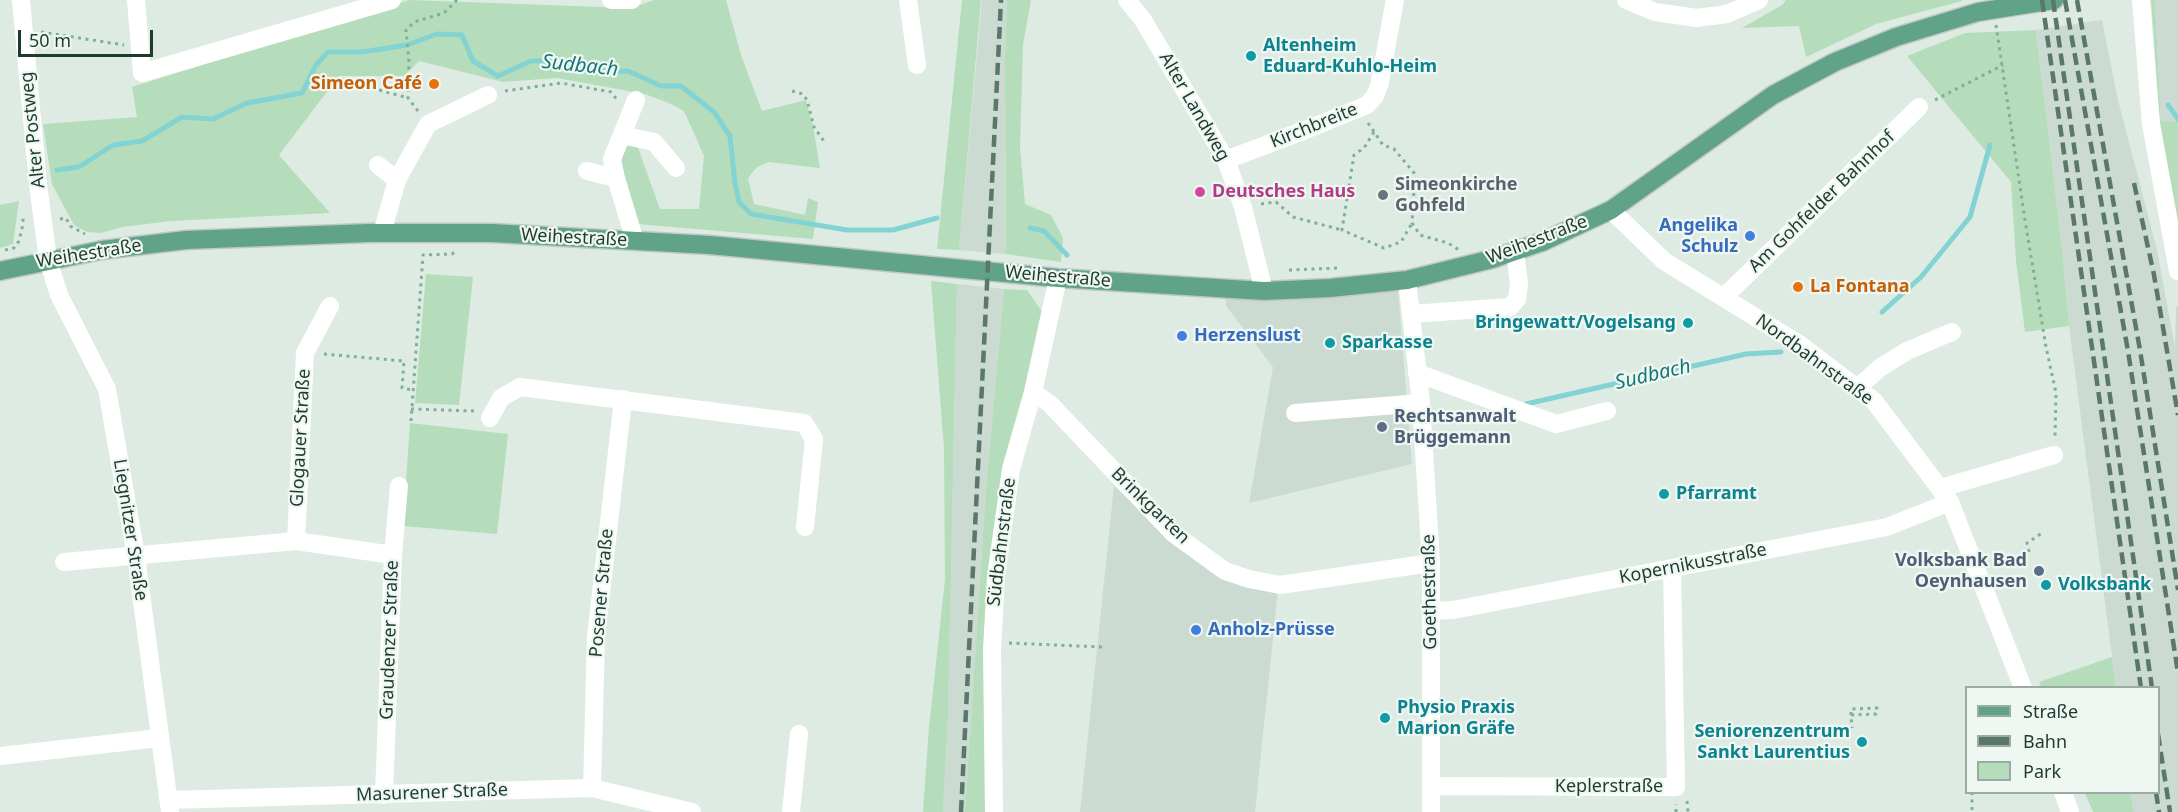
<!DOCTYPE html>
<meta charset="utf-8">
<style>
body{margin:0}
#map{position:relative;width:2178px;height:812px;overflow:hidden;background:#deebe3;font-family:"Noto Sans",sans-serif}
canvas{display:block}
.legend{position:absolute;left:1965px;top:686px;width:195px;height:108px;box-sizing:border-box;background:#eff7f2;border:2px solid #9caca4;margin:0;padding:8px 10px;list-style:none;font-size:18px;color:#1f3b30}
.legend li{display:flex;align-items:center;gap:12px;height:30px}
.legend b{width:30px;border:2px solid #9caca4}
.scale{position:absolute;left:18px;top:30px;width:135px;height:27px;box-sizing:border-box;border:3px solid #1f3b30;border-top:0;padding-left:8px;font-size:18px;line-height:21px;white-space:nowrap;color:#1f3b30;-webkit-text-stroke:4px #eff7f2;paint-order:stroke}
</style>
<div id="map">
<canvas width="2178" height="812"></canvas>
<ul class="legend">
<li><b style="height:8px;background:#60a388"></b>Straße</li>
<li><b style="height:8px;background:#59776b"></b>Bahn</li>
<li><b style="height:16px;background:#b6ddbb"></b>Park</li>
</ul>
<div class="scale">50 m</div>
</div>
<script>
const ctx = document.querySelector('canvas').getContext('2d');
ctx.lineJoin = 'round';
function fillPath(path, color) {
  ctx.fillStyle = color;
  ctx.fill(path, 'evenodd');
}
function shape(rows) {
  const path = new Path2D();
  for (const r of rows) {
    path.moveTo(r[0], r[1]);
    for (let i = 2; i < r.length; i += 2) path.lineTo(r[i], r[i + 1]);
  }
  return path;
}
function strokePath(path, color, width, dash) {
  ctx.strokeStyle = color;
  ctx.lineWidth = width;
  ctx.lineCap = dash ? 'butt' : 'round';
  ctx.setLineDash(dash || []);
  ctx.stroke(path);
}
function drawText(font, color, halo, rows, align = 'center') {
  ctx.font = font + ' "Noto Sans",sans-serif';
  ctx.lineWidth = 4.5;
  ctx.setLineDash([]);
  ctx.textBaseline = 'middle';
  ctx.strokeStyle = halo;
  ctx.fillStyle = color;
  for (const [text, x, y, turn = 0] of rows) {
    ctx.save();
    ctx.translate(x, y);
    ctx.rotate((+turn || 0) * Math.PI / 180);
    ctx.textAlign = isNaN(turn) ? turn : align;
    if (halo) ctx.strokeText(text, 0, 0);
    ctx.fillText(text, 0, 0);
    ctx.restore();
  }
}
const built = shape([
 [982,0,1007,0,1005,60,1006,254,959,250],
 [2155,0,2178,0,2178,121,2161,123],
 [2102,20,2118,100,2157,250,2175,347,2176,307,2178,306,2178,812,2134,812,2131,793,2158,792,2158,688,2116,687,2069,326,2062,248,2036,30],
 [957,284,1004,289,986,489,965,812,943,812,948,718],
 [1398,289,1412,464,1249,503,1273,367,1226,306,1226,299,1289,298],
 [1114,486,1177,544,1278,590,1255,812,1080,812]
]);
const green = shape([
 [409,0,631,8,654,0,726,0,741,55,762,111,806,100,813,126,820,168,769,162,757,167,748,178,754,204,805,215,808,198,818,202,813,239,637,224,618,159,625,144,637,145,660,209,699,209,704,156,684,111,671,104,645,94,557,78,503,82,419,61,404,76,339,76,279,155,330,213,171,221,122,227,101,233,87,232,74,225,52,184,43,124,137,117,132,87],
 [962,0,981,0,959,250,937,249],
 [1007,0,1031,0,1023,45,1020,147,1025,204,1051,215,1063,238,1061,262,1006,254,1005,60],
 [1786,0,1962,0,1962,1,1876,24,1806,57,1799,26,1742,28,1782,5],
 [2151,0,2155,0,2161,122,2178,121,2178,228,2160,127],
 [2036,30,2062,248,2069,326,2025,332,2016,261,2011,182,1907,56,1965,33],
 [19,201,13,244,0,248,0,205],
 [426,274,473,277,459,405,415,403],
 [931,281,957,284,948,718,943,812,923,812,929,727,945,580,944,449],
 [1004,289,1027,290,1043,313,1006,473,986,812,965,812,986,489],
 [410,423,508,434,497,534,403,526],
 [2112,657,2116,687,2041,687,2039,682],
 [2085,793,2131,793,2134,812,2093,812]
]);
const stream = shape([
 [2168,105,2178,119],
 [57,170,79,167,113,145,142,141,182,117,213,119,247,103,302,93,316,65,328,52,362,52,407,45,437,34,462,35,473,61,498,76,531,61,560,61,597,72,628,71,661,86,681,86,714,112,730,136,735,183,739,202,751,214,847,230,893,230,937,218],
 [1030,228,1044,231,1067,255],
 [1882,312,1921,277,1970,217,1990,145],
 [1526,404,1746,354,1781,352]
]);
const path = shape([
 [1996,25,2025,220,2046,347,2056,393,2055,437],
 [41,32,124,45],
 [343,80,408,98],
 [505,91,561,83,611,92,618,101],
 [792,91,803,94,807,100,814,127,826,144],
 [1935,100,2003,65],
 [418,111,408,98,409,62,406,30,414,22,444,13,457,0],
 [1368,123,1383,145,1394,149,1415,174,1412,223,1420,235,1448,243,1459,250],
 [1374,132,1364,148,1354,155,1342,230,1384,248,1401,242,1412,223],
 [1261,204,1276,202,1293,217,1342,230],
 [60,219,66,218,70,226,85,234],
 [5,250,14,248,19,241,23,224,23,217],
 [1289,270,1339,268],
 [324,354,404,361,402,388,413,390],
 [411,409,475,411],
 [411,421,423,255,452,254,455,252],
 [2029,552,2027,543,2042,533],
 [1009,643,1102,647],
 [1851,715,1851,709,1877,708,1876,714,1851,715,1852,728],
 [1972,792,1972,812],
 [1687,801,1688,812],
 [1676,812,1676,804]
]);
const minor = shape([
 [21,0,38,184,48,260,59,295,107,389,136,556,170,812],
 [136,0,142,73,392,0],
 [611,0,632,0],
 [908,0,917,65],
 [1127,0,1143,20,1226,160,1243,207,1264,291],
 [1626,0,1655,12,1697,18,1727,14,1759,0],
 [2141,0,2151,124,2178,271],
 [622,135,654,142,676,168],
 [1226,160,1308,129,1367,105,1375,96,1379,86,1395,0],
 [378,165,397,180,382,233],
 [587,171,616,178,635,241],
 [616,178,612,159,636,100],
 [397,180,428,124,488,95],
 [1611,210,1664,261,1799,344,1874,401,1950,502,2023,688],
 [1407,280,1421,403,1431,563,1431,812],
 [1724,297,1919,107],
 [1411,314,1510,307,1517,299,1519,284,1515,251],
 [1417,373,1556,424,1607,411],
 [1857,388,1881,367,1907,351,1952,332],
 [1033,392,1050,404,1174,534,1225,571,1249,579,1280,585,1431,563],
 [1295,413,1421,403],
 [490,418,501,398,520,387,804,423,814,439,805,527],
 [1941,488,2054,455],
 [296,541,305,353,330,306],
 [64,562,296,541,393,555],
 [1431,611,1453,610,1887,527,1950,502],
 [0,756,159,738],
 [1431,786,1676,787,1672,568],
 [592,788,596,637,623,399],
 [2063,792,2070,812],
 [384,795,393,555,399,486],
 [169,800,592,788,692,812],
 [791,812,799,734],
 [994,812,992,650,996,577,1011,469,1033,392,1058,278]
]);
const major = shape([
 [0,271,102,250,186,240,369,233,492,233,710,245,1058,278,1264,291,1330,288,1407,280,1492,259,1542,242,1611,210,1773,95,1835,62,1896,37,1978,12,2054,0]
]);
const rail = shape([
 [2042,0,2141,688],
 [2053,0,2152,688],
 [2065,0,2128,351,2178,673],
 [2077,0,2140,350,2178,590],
 [2134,183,2154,275,2178,415],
 [2158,734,2170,812],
 [2156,792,2159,812],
 [961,812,1001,0]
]);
const markers = [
 [1251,56,6,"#0f9aa8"],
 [434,84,6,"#e8710a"],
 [1200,192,6,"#d1479c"],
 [1383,195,6,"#6b7280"],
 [1750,236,6,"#3f7fe0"],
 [1798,287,6,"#e8710a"],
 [1688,323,6,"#0f9aa8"],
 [1182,336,6,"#3f7fe0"],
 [1330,343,6,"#0f9aa8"],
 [1382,427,6,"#5c6f8a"],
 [1664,494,6,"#0f9aa8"],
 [2039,571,6,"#5c6f8a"],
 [2046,585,6,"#0f9aa8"],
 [1196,630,6,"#3f7fe0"],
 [1385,718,6,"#0f9aa8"],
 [1862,742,6,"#0f9aa8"]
];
const cultureNames = [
 ["Altenheim",1263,46],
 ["Eduard-Kuhlo-Heim",1263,67],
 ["Bringewatt/Vogelsang",1676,323,"right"],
 ["Sparkasse",1342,343],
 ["Pfarramt",1676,494],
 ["Volksbank",2058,585],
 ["Physio Praxis",1397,708],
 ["Marion Gräfe",1397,729],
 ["Seniorenzentrum",1850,732,"right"],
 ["Sankt Laurentius",1850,753,"right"]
];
const foodNames = [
 ["Simeon Café",422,84],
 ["La Fontana",1810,287,"left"]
];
const streetNames = [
 ["Alter Landweg",1194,107,60],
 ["Kirchbreite",1314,126,-22],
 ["Alter Postweg",33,130,-96],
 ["Am Gohfelder Bahnhof",1822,202,-44],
 ["Weihestraße",574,238,3],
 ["Weihestraße",1537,240,-21],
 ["Weihestraße",89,254,-9],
 ["Weihestraße",1058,277,5],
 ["Nordbahnstraße",1814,360,36],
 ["Glogauer Straße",301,438,-87],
 ["Brinkgarten",1150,506,44],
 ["Liegnitzer Straße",130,530,81],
 ["Südbahnstraße",1002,542,-83],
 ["Kopernikusstraße",1693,564,-11],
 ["Goethestraße",1430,592,-91],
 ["Posener Straße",602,593,-85],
 ["Graudenzer Straße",390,640,-88],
 ["Keplerstraße",1609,787],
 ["Masurener Straße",432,793,-2]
];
const worshipNames = [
 ["Simeonkirche",1395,185],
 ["Gohfeld",1395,206]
];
const hotelNames = [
 ["Deutsches Haus",1212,192]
];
const shopNames = [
 ["Angelika",1738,226,"right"],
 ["Schulz",1738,247,"right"],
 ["Herzenslust",1194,336],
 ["Anholz-Prüsse",1208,630]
];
const serviceNames = [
 ["Rechtsanwalt",1394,417],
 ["Brüggemann",1394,438],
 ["Volksbank Bad",2027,561,"right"],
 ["Oeynhausen",2027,582,"right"]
];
const waterNames = [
 ["Sudbach",580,66,6],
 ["Sudbach",1653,375,-13]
];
fillPath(built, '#ccdbd2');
fillPath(green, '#b6ddbb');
strokePath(stream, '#83d3d3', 5);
strokePath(major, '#c0c8c5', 21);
strokePath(path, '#7db099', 3, [3, 4.5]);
strokePath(minor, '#fff', 18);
strokePath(major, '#60a388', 18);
strokePath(rail, '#59776b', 4.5, [12, 6]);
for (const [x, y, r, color] of markers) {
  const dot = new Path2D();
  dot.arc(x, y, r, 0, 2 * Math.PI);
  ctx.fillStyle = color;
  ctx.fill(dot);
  strokePath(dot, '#eff7f2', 2);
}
drawText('bold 18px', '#0d838f', '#eff7f2', cultureNames, 'left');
drawText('bold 18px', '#c56008', '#eff7f2', foodNames, 'right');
drawText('18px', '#1f3b30', '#eff7f2', streetNames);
drawText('bold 18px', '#5b616d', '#eff7f2', worshipNames, 'left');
drawText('bold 18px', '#b23c85', '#eff7f2', hotelNames, 'left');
drawText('bold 18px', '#366cbe', '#eff7f2', shopNames, 'left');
drawText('bold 18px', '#4e5e75', '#eff7f2', serviceNames, 'left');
drawText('italic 20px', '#16777a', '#eff7f2', waterNames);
</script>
